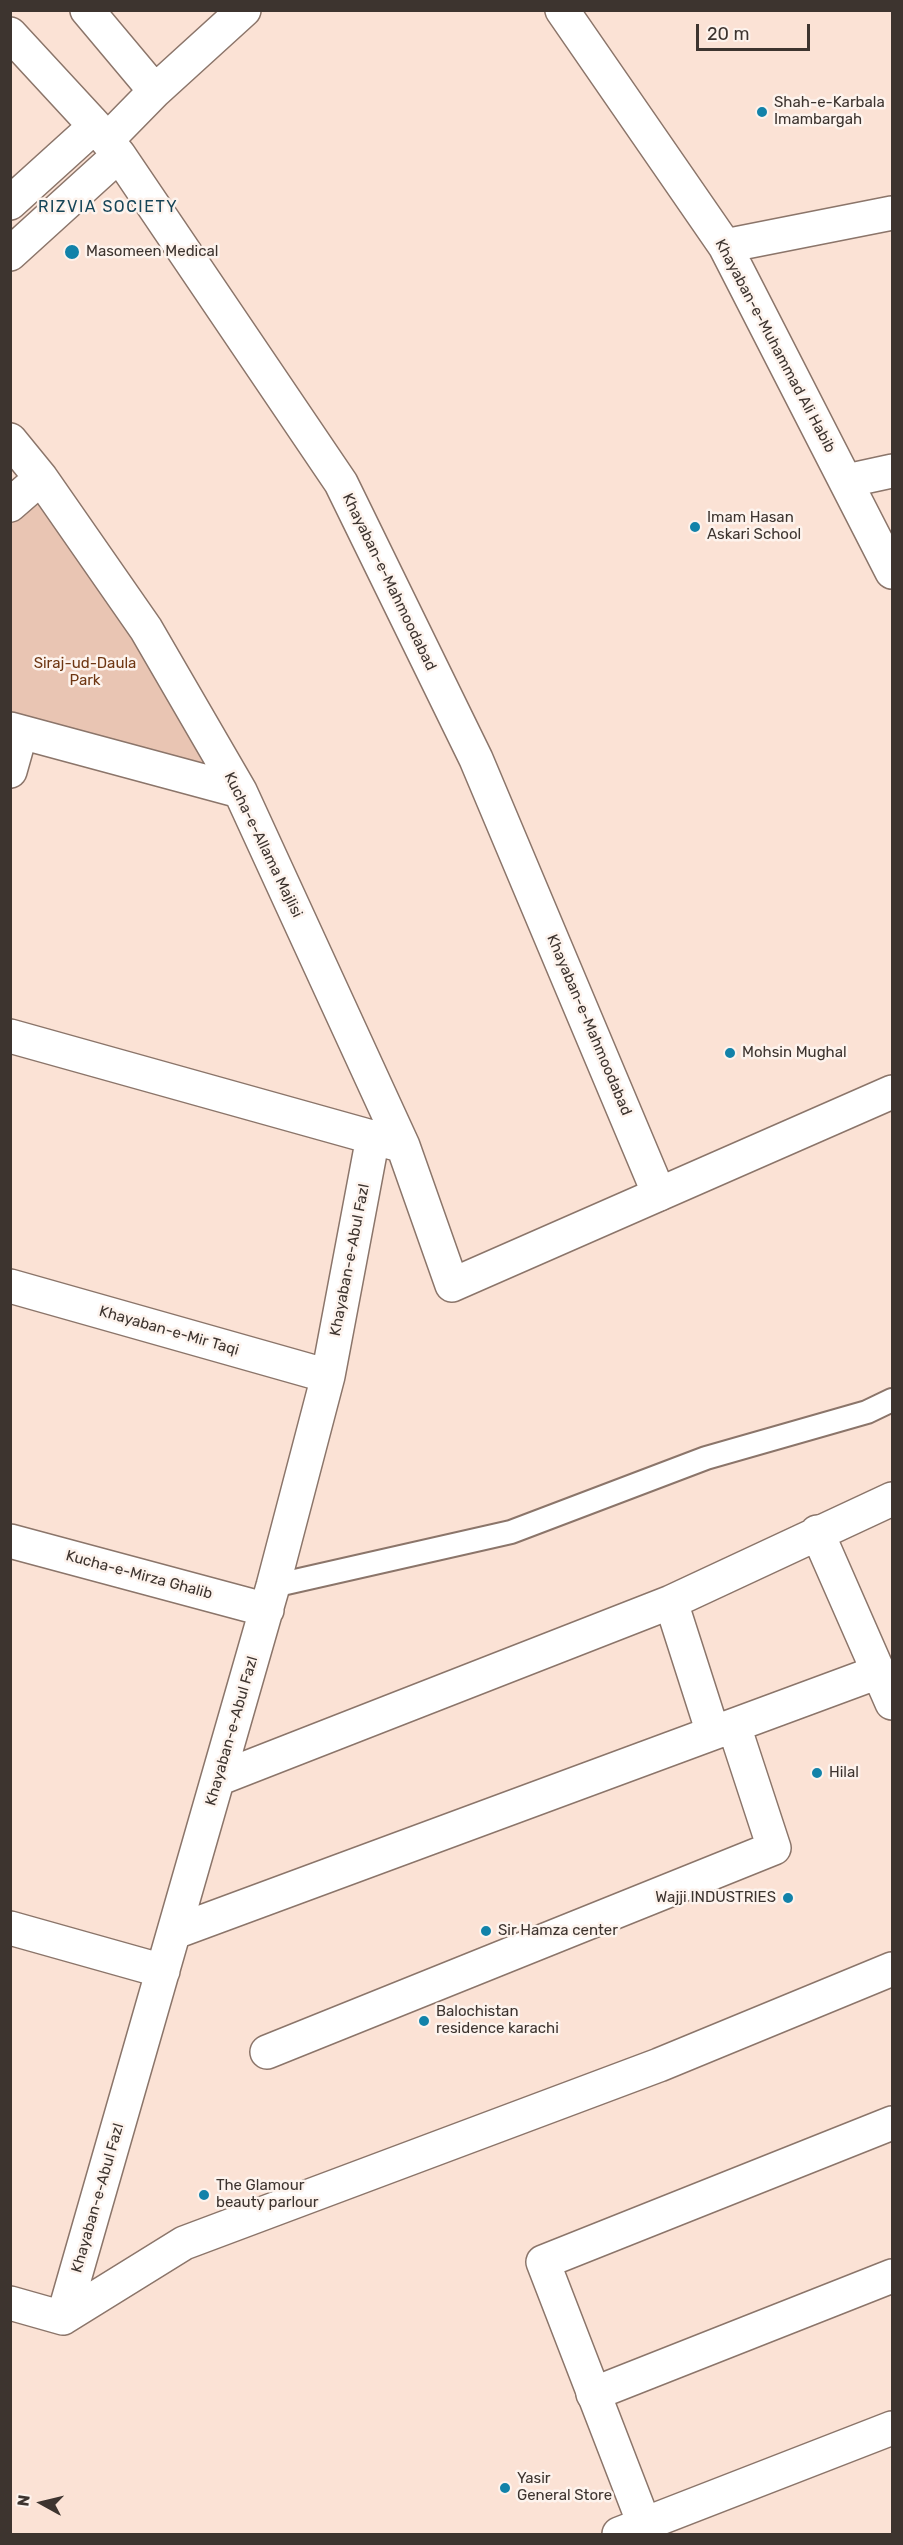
<!DOCTYPE html>
<style>
body{margin:0}
#map{position:relative;width:903px;height:2545px;overflow:hidden;background:#fbe2d5;font-family:Rubik,sans-serif}
canvas{display:block}
.frame{position:absolute;inset:0;border:12px solid #3d342f;pointer-events:none}
.north{position:absolute;left:12px;top:2473px;width:60px;height:60px;-webkit-text-stroke:4px #fdf3ed;paint-order:stroke;rotate:278deg;font-size:16px;font-weight:700;line-height:24px;text-align:center;color:#3d342f}
.north::after{content:'';display:block;margin:auto;width:21px;height:27px;background:#3d342f;clip-path:polygon(50% 0,100% 100%,50% 72%,0 100%)}
.scale{position:absolute;left:696px;top:24px;width:114px;height:27px;box-sizing:border-box;border:3px solid #3d342f;border-top:0;padding-left:8px;font-size:18px;line-height:21px;white-space:nowrap;color:#3d342f;-webkit-text-stroke:4px #fdf3ed;paint-order:stroke}
</style>
<div id="map">
<canvas width="903" height="2545"></canvas>
<div class="frame"></div>
<div class="north">N</div>
<div class="scale">20 m</div>
</div>
<script>
const ctx = document.querySelector('canvas').getContext('2d');
ctx.lineJoin = 'round';
function fillPath(path, color) {
  ctx.fillStyle = color;
  ctx.fill(path, 'evenodd');
}
function shape(rows) {
  const path = new Path2D();
  for (const r of rows) {
    path.moveTo(r[0], r[1]);
    for (let i = 2; i < r.length; i += 2) path.lineTo(r[i], r[i + 1]);
  }
  return path;
}
function strokePath(path, color, width, dash) {
  ctx.strokeStyle = color;
  ctx.lineWidth = width;
  ctx.lineCap = dash ? 'butt' : 'round';
  ctx.setLineDash(dash || []);
  ctx.stroke(path);
}
function drawText(font, color, halo, rows, align = 'center') {
  ctx.font = font + ' Rubik,sans-serif';
  ctx.lineWidth = 5;
  ctx.setLineDash([]);
  ctx.textBaseline = 'middle';
  ctx.strokeStyle = halo;
  ctx.fillStyle = color;
  for (const [text, x, y, turn = 0] of rows) {
    ctx.save();
    ctx.translate(x, y);
    ctx.rotate((+turn || 0) * Math.PI / 180);
    ctx.textAlign = isNaN(turn) ? turn : align;
    if (halo) ctx.strokeText(text, 0, 0);
    ctx.fillText(text, 0, 0);
    ctx.restore();
  }
}
const green = shape([
 [41,478,240,791,11,729,10,505]
]);
const service = shape([
 [273,1586,511,1532,706,1458,867,1412,892,1400]
]);
const minor = shape([
 [562,10,725,246,892,572],
 [725,246,892,213],
 [10,440,41,478,146,629,240,791,403,1146,452,1285,892,1092],
 [846,481,892,471],
 [10,505,41,478],
 [10,729,240,791],
 [10,771,21,732],
 [10,1036,393,1143],
 [10,1286,328,1376],
 [817,1532,892,1703],
 [10,1541,267,1610],
 [671,1602,713,1733],
 [218,1779,671,1602,892,1499],
 [10,1928,163,1971],
 [175,1932,878,1672],
 [267,2052,774,1848,734,1726],
 [10,2303,63,2318],
 [63,2318,273,1586,328,1376,373,1137],
 [63,2318,184,2243,659,2065,892,1969],
 [593,2394,892,2276],
 [619,2534,892,2428]
]);
const tertiary = shape([
 [87,10,155,91],
 [10,34,95,126,119,155,341,483,476,759,659,1194],
 [107,140,155,91,244,10],
 [10,203,95,126],
 [10,254,119,155],
 [648,2534,543,2262,892,2123]
]);
const markers = [
 [762,112,6,"#1282a9"],
 [72,252,8,"#1282a9"],
 [695,527,6,"#1282a9"],
 [730,1053,6,"#1282a9"],
 [817,1773,6,"#1282a9"],
 [788,1898,6,"#1282a9"],
 [486,1931,6,"#1282a9"],
 [424,2021,6,"#1282a9"],
 [204,2195,6,"#1282a9"],
 [505,2488,6,"#1282a9"]
];
const poiNames = [
 ["Shah-e-Karbala",774,103],
 ["Imambargah",774,120],
 ["Masomeen Medical",86,252],
 ["Imam Hasan",707,518],
 ["Askari School",707,535],
 ["Mohsin Mughal",742,1053],
 ["Hilal",829,1773],
 ["Wajji INDUSTRIES",776,1898,"right"],
 ["Sir Hamza center",498,1931],
 ["Balochistan",436,2012],
 ["residence karachi",436,2029],
 ["The Glamour",216,2186],
 ["beauty parlour",216,2203],
 ["Yasir",517,2479],
 ["General Store",517,2496]
];
const streetNames = [
 ["Khayaban-e-Muhammad Ali Habib",775,346,62],
 ["Khayaban-e-Mahmoodabad",389,582,64],
 ["Kucha-e-Allama Majlisi",263,845,64],
 ["Khayaban-e-Mahmoodabad",589,1025,67],
 ["Khayaban-e-Abul Fazl",350,1260,-79],
 ["Khayaban-e-Mir Taqi",169,1331,16],
 ["Kucha-e-Mirza Ghalib",139,1575,15],
 ["Khayaban-e-Abul Fazl",232,1731,-74],
 ["Khayaban-e-Abul Fazl",98,2198,-74]
];
const parkNames = [
 ["Siraj-ud-Daula",85,664],
 ["Park",85,681]
];
const neighbourhoodNames = [
 ["RIZVIA SOCIETY",108,207]
];
fillPath(green, '#e9c5b3');
strokePath(service, '#8b756a', 26);
strokePath(minor, '#8b756a', 36);
strokePath(tertiary, '#8b756a', 36);
strokePath(service, '#fff', 22);
strokePath(minor, '#fff', 33);
strokePath(tertiary, '#fff', 33);
for (const [x, y, r, color] of markers) {
  const dot = new Path2D();
  dot.arc(x, y, r, 0, 2 * Math.PI);
  ctx.fillStyle = color;
  ctx.fill(dot);
  strokePath(dot, '#fdf3ed', 2);
}
drawText('15px', '#3d342f', '#fdf3ed', poiNames, 'left');
drawText('15px', '#3d342f', '#fdf3ed', streetNames);
drawText('15px', '#6f3713', '#fdf3ed', parkNames);
ctx.letterSpacing = '1.5px';
drawText('16px', '#164558', '#fdf3ed', neighbourhoodNames);
ctx.letterSpacing = '0px';
</script>
